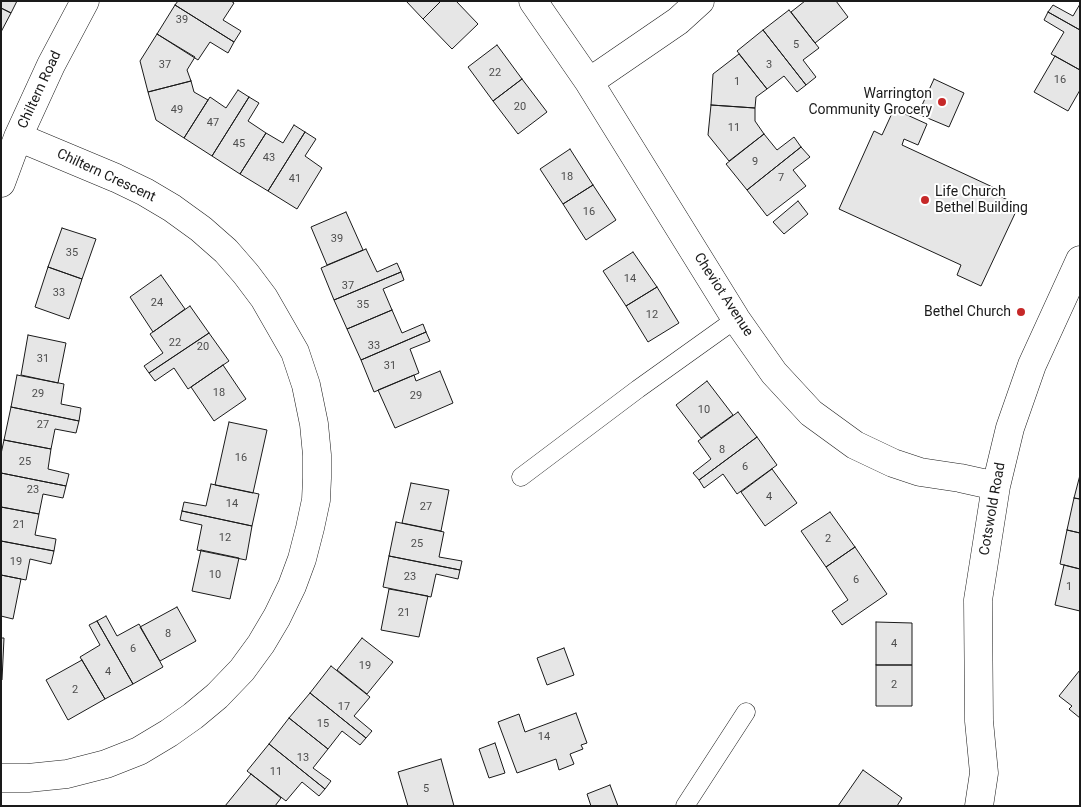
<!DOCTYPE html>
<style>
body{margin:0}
#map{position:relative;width:1081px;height:807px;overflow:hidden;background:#fff;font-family:Roboto,sans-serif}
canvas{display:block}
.frame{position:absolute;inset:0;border:2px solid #1a1a1a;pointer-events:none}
</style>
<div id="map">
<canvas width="1081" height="807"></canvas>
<div class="frame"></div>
</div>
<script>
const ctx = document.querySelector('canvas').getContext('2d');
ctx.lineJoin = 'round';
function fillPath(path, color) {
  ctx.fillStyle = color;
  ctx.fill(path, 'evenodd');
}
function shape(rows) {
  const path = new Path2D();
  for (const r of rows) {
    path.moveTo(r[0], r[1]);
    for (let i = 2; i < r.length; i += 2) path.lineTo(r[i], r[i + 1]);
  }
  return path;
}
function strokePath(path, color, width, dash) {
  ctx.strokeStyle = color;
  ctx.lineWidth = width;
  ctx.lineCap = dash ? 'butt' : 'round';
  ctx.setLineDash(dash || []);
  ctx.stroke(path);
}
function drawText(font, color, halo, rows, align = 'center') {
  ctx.font = font + ' Roboto,sans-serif';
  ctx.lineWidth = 4;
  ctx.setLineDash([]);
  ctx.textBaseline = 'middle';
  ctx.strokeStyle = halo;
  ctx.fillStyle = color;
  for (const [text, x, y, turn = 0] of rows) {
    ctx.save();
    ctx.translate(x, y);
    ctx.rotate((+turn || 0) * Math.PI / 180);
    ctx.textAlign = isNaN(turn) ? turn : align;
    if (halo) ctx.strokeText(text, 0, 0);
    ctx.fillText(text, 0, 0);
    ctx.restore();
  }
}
const building = shape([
 [1,1,17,1,11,13,1,8,1,1],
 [178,1,231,1,234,3,223,20,241,31,234,42,175,5,178,1],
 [406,1,441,1,423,19,406,1],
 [441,1,456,1,478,24,452,49,423,19,441,1],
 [805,1,836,1,848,17,815,43,791,12,805,1],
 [1080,4,1080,30,1048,12,1053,5,1073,16,1080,4],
 [175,5,234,42,228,53,210,42,198,60,157,34,175,5],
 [1,8,11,13,1,32,1,8],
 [789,10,819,48,803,60,816,77,806,85,763,30,789,10],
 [1048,12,1080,30,1080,70,1051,54,1064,32,1044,20,1048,12],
 [763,30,806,85,797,92,784,76,767,89,737,51,763,30],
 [157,34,195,57,187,70,191,81,148,92,140,61,157,34],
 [497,45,522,79,493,101,468,67,497,45],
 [739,54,767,89,756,97,755,108,711,105,713,74,739,54],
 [1055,56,1080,70,1080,90,1068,111,1034,92,1055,56],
 [522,79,547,112,518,134,493,101,522,79],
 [934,79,964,93,949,127,918,114,934,79],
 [191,81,194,92,208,100,184,138,156,120,148,92,191,81],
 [238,90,249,97,212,156,184,138,210,97,226,108,238,90],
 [249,97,259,103,248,121,266,133,240,174,212,156,249,97],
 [711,105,755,108,755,121,764,134,729,161,708,135,711,105],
 [894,109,927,124,918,145,904,139,902,145,999,190,997,195,1019,205,981,286,957,275,961,265,839,209,874,131,882,135,894,109],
 [294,125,305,132,268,191,240,174,266,133,283,143,294,125],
 [305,132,316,139,305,156,322,168,297,209,268,191,305,132],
 [764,134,777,150,794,137,801,147,747,190,726,164,764,134],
 [801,147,810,157,793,170,806,186,767,216,747,190,801,147],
 [570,149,593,185,563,204,540,169,570,149],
 [593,185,616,220,586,240,563,204,593,185],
 [798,201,808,214,784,234,773,222,798,201],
 [346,212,363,250,327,265,311,227,346,212],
 [62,228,96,239,82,279,48,267,62,228],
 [366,249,377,272,397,263,401,272,334,300,321,268,366,249],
 [633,252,657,287,626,306,603,271,633,252],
 [48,267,82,279,69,319,35,307,48,267],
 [401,272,404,280,383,289,392,310,347,329,334,300,401,272],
 [161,275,185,309,153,332,130,297,161,275],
 [657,287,679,323,648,342,626,306,657,287],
 [190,306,209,333,149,373,144,366,163,353,150,334,190,306],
 [392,310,402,333,423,324,426,332,361,360,347,329,392,310],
 [426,332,430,341,410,349,419,373,374,392,361,360,426,332],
 [209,333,229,361,188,389,174,368,155,381,149,373,209,333],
 [28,335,66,343,58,383,21,375,28,335],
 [223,365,246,399,214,421,191,387,223,365],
 [440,371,453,403,395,428,378,390,414,375,416,381,440,371],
 [17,375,64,384,61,404,81,408,79,421,11,407,17,375],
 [707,381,733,415,701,438,676,405,707,381],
 [11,407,79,421,76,433,55,429,51,449,4,440,11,407],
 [738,412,757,437,699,480,693,473,711,459,698,441,738,412],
 [229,422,267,430,253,493,215,485,229,422],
 [757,437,777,465,737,494,723,474,704,488,699,480,757,437],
 [4,440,51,449,48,469,69,474,66,486,1,473,1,454,4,440],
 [772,469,797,503,765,526,741,492,772,469],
 [1,473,66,486,63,498,43,494,39,514,1,507,1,473],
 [1080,475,1080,499,1074,498,1080,475],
 [411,483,449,490,441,531,402,523,411,483],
 [211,484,259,494,252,526,182,511,184,502,206,506,211,484],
 [1074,498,1080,499,1080,533,1067,530,1074,498],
 [1,507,39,514,35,535,56,539,54,551,1,541,1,507],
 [182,511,252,526,246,560,197,550,202,525,180,520,182,511],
 [830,512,855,547,826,567,801,531,830,512],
 [396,522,444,532,439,557,462,561,460,570,389,556,396,522],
 [1067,530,1080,533,1080,569,1060,564,1067,530],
 [1,541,54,551,51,564,30,559,26,580,1,575,1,541],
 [855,547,887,594,842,625,832,611,848,600,826,567,855,547],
 [201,550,239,558,230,599,192,591,201,550],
 [389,556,460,570,458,579,436,574,431,597,383,587,389,556],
 [1064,565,1080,569,1080,611,1055,605,1064,565],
 [1,575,21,579,13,619,1,616,1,575],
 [389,589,428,596,419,637,381,630,389,589],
 [177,607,196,641,160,661,140,627,177,607],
 [106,616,117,636,139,624,163,667,133,684,97,621,106,616],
 [97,621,133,684,105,699,80,657,100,645,89,625,97,621],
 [876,622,912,623,912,665,876,665,876,622],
 [1,638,4,638,2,680,1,680,1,638],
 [362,638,393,662,367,694,337,670,362,638],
 [564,648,574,675,547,685,537,658,564,648],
 [82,660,105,699,68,720,46,680,82,660],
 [876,665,912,665,912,706,876,706,876,665],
 [331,666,370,697,354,716,372,731,366,738,310,693,331,666],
 [1080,670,1080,718,1069,709,1072,706,1059,696,1080,670],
 [310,693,366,738,360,745,342,731,328,749,289,718,310,693],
 [576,713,587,743,581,745,583,749,570,754,574,764,559,770,556,759,517,773,498,722,519,714,525,732,576,713],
 [289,718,328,749,313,768,331,781,325,789,269,744,289,718],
 [495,743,505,773,489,778,479,749,495,743],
 [269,744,325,789,319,796,302,782,286,801,247,771,269,744],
 [441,759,454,806,408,806,398,772,441,759],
 [863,770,902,798,897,806,838,806,863,770],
 [251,774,281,798,275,806,225,806,251,774],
 [610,785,618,806,591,806,587,794,610,785]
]);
const lane = shape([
 [521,477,638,389,736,319],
 [685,806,746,712]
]);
const street = shape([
 [533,1,589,82,736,319,774,373,811,413,855,445,893,463,920,472,960,478,996,486],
 [589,82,678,21,700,1],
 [1,183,18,137,51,65,85,1],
 [1,778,28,778,67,774,106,764,139,751,169,733,193,716,217,696,242,670,261,644,277,617,292,586,302,559,310,528,316,500,317,478,317,455,314,424,306,385,295,352,264,298,246,274,226,251,201,229,172,208,145,192,116,178,18,137],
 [979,806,984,773,979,721,978,600,996,486,1010,428,1032,365,1080,260]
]);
const markers = [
 [942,102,5,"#c62828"],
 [925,200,5,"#c62828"],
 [1021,312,5,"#c62828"]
];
const numberNames = [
 ["39",182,20],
 ["5",796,45],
 ["37",165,65],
 ["3",769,65],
 ["22",495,73],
 ["16",1060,80],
 ["1",737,82],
 ["20",520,107],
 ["49",177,110],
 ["47",213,123],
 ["11",734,128],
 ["45",239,144],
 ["43",269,158],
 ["9",755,162],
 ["18",567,177],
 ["7",781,178],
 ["41",295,179],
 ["16",589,212],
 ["39",337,239],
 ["35",72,253],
 ["14",630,279],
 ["37",348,286],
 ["33",59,293],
 ["24",157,303],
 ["35",363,305],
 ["12",652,315],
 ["22",175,343],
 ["33",374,346],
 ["20",203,347],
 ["31",43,359],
 ["31",390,366],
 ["18",219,393],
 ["29",38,394],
 ["29",416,396],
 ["10",704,410],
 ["27",43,425],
 ["8",722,450],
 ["16",241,458],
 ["25",25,462],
 ["6",745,467],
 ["23",33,490],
 ["4",769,497],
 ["14",232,504],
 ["27",426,507],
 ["21",19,525],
 ["12",225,538],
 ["2",828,539],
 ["25",417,544],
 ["19",16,562],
 ["10",215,575],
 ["23",410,577],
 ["6",856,580],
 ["1",1069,587],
 ["21",404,613],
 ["8",168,634],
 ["4",894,644],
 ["6",133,649],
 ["19",365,666],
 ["4",108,672],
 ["2",894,685],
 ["2",75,690],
 ["17",344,707],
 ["15",323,724],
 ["14",544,737],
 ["13",303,758],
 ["11",276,772],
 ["5",426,789]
];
const streetNames = [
 ["Chiltern Road",40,90,-65],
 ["Chiltern Crescent",106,176,25],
 ["Cheviot Avenue",723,295,57],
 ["Cotswold Road",993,509,-80]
];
const poiNames = [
 ["Warrington",932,94],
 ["Community Grocery",932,110],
 ["Life Church",935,192,"left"],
 ["Bethel Building",935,208,"left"],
 ["Bethel Church",1011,312]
];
fillPath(building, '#e6e6e6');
strokePath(building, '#1a1a1a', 1);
strokePath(lane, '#1a1a1a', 19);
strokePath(street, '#1a1a1a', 29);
strokePath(lane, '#fff', 18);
strokePath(street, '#fff', 28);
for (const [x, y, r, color] of markers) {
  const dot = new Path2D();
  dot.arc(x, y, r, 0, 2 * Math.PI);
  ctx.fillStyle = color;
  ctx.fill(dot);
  strokePath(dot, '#fff', 2);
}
drawText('11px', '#4d4d4d', null, numberNames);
drawText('14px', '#1a1a1a', '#fff', streetNames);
drawText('14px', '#1a1a1a', '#fff', poiNames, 'right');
</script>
